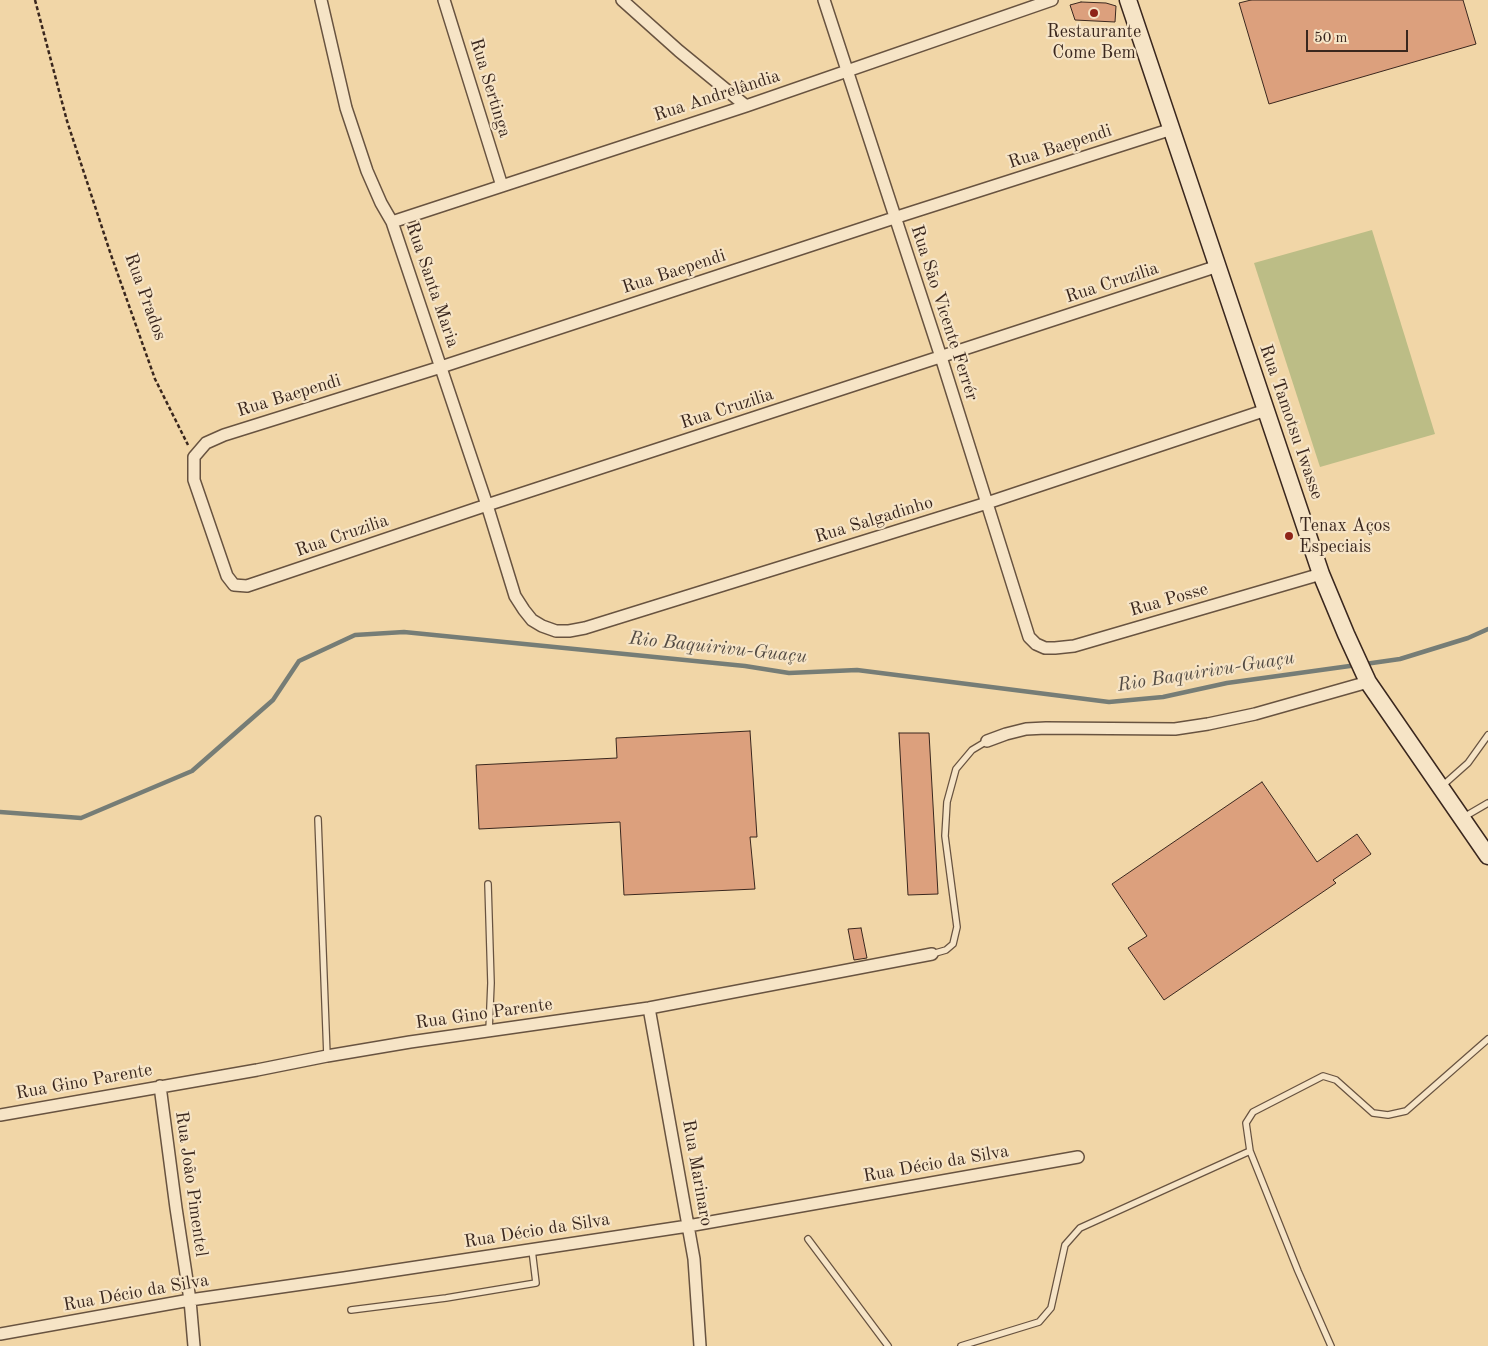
<!DOCTYPE html>
<meta charset="utf-8">
<style>
body{margin:0}
#map{position:relative;width:1488px;height:1346px;overflow:hidden;background:#f1d6a7;font-family:"Old Standard TT",serif}
canvas{display:block}
.scale{position:absolute;left:1306px;top:30px;width:102px;height:22px;box-sizing:border-box;border:2px solid #3a271e;border-top:0;padding-left:6px;font-size:15px;line-height:18px;white-space:nowrap;color:#3a271e;-webkit-text-stroke:4px #f6e4c6;paint-order:stroke}
</style>
<div id="map">
<canvas width="1488" height="1346"></canvas>
<div class="scale">50 m</div>
</div>
<script>
const ctx = document.querySelector('canvas').getContext('2d');
ctx.lineJoin = 'round';
function fillPath(path, color) {
  ctx.fillStyle = color;
  ctx.fill(path, 'evenodd');
}
function shape(rows) {
  const path = new Path2D();
  for (const r of rows) {
    path.moveTo(r[0], r[1]);
    for (let i = 2; i < r.length; i += 2) path.lineTo(r[i], r[i + 1]);
  }
  return path;
}
function strokePath(path, color, width, dash) {
  ctx.strokeStyle = color;
  ctx.lineWidth = width;
  ctx.lineCap = dash ? 'butt' : 'round';
  ctx.setLineDash(dash || []);
  ctx.stroke(path);
}
function drawText(font, color, halo, rows, align = 'center') {
  ctx.font = font + ' "Old Standard TT",serif';
  ctx.lineWidth = 4.5;
  ctx.setLineDash([]);
  ctx.textBaseline = 'middle';
  ctx.strokeStyle = halo;
  ctx.fillStyle = color;
  for (const [text, x, y, turn = 0] of rows) {
    ctx.save();
    ctx.translate(x, y);
    ctx.rotate((+turn || 0) * Math.PI / 180);
    ctx.textAlign = isNaN(turn) ? turn : align;
    if (halo) ctx.strokeText(text, 0, 0);
    ctx.fillText(text, 0, 0);
    ctx.restore();
  }
}
const green = shape([
 [1372,230,1435,434,1320,467,1254,263]
]);
const stream = shape([
 [1365,664,1400,659,1468,638,1488,629],
 [0,812,81,818,192,771,273,700,299,661,355,635,404,632,745,666,789,673,857,670,1109,702,1163,697,1227,683,1357,665]
]);
const building = shape([
 [1251,0,1463,0,1476,44,1269,104,1239,3,1251,0],
 [1081,2,1106,3,1116,6,1115,22,1075,20,1070,5,1081,2],
 [750,731,757,837,750,837,755,889,624,895,620,822,479,829,476,765,617,758,616,738,750,731],
 [899,733,929,733,938,894,908,895,899,733],
 [1262,782,1317,862,1357,834,1371,854,1333,880,1336,883,1164,1000,1128,948,1147,936,1112,884,1262,782],
 [861,928,867,958,854,960,848,929,861,928]
]);
const path = shape([
 [35,0,67,121,111,255,155,379,188,445]
]);
const lane = shape([
 [1441,787,1468,763,1488,735],
 [1464,817,1488,803],
 [318,819,327,1056],
 [488,884,491,983,489,1031],
 [932,954,946,950,953,944,957,927,945,836,947,802,956,769,972,750,987,741],
 [1250,1151,1246,1123,1253,1112,1323,1076,1336,1080,1373,1113,1388,1115,1406,1111,1488,1039],
 [808,1239,888,1346],
 [351,1310,446,1298,536,1283,532,1250],
 [961,1346,1039,1322,1051,1308,1065,1245,1080,1228,1250,1151,1298,1271,1331,1346]
]);
const street = shape([
 [321,0,346,108,367,171,381,203,392,222,487,505,515,596,524,610,532,620,542,626,556,631,569,631,585,628,987,503,1266,410],
 [444,0,502,186],
 [622,0,679,51,746,106],
 [824,0,941,357,1029,637,1036,644,1045,648,1055,648,1074,646,1321,574],
 [1172,129,894,218,441,367,224,435,206,443,194,457,194,480,227,576,234,585,247,586,487,505,1218,266],
 [392,222,746,106,1052,0],
 [987,741,1006,734,1026,729,1046,728,1175,729,1208,724,1255,714,1368,682],
 [649,1008,694,1259,700,1346],
 [160,1086,176,1208,190,1300,194,1346],
 [0,1115,257,1070,327,1056,410,1042,649,1008,932,954],
 [0,1334,190,1300,344,1278,688,1226,1078,1157]
]);
const secondary = shape([
 [1128,0,1321,574,1346,634,1368,682,1488,856]
]);
const markers = [
 [1094,13,5,"#8f2418"],
 [1289,536,5,"#8f2418"]
];
const poiNames = [
 ["Restaurante",1094,32],
 ["Come Bem",1094,53],
 ["Tenax Aços",1299,526,"left"],
 ["Especiais",1299,547,"left"]
];
const streetNames = [
 ["Rua Sertinga",490,88,73],
 ["Rua Andrelândia",717,96,-18],
 ["Rua Baependi",1060,147,-18],
 ["Rua Baependi",674,272,-18],
 ["Rua Cruzilia",1112,283,-18],
 ["Rua Santa Maria",432,285,71],
 ["Rua Prados",145,297,70],
 ["Rua São Vicente Ferrér",944,313,72],
 ["Rua Baependi",289,396,-17],
 ["Rua Cruzilia",727,409,-18],
 ["Rua Tamotsu Iwasse",1291,422,71],
 ["Rua Salgadinho",874,520,-17],
 ["Rua Cruzilia",342,536,-19],
 ["Rua Posse",1169,600,-16],
 ["Rua Gino Parente",484,1014,-8],
 ["Rua Gino Parente",84,1082,-10],
 ["Rua Décio da Silva",936,1164,-10],
 ["Rua Marinaro",697,1173,80],
 ["Rua João Pimentel",191,1184,82],
 ["Rua Décio da Silva",537,1231,-9],
 ["Rua Décio da Silva",136,1293,-10]
];
const waterNames = [
 ["Rio Baquirivu-Guaçu",718,648,6],
 ["Rio Baquirivu-Guaçu",1206,672,-9]
];
fillPath(green, '#bcbd86');
strokePath(stream, '#767d76', 4.5);
fillPath(building, '#dca07d');
strokePath(building, '#3a271e', 1);
strokePath(lane, '#685340', 8);
strokePath(street, '#685340', 14);
strokePath(secondary, '#3a271e', 19);
strokePath(path, '#3a271e', 2.5, [4, 2.5]);
strokePath(lane, '#f6e4c6', 5.5);
strokePath(street, '#f6e4c6', 11);
strokePath(secondary, '#f6e4c6', 16);
for (const [x, y, r, color] of markers) {
  const dot = new Path2D();
  dot.arc(x, y, r, 0, 2 * Math.PI);
  ctx.fillStyle = color;
  ctx.fill(dot);
  strokePath(dot, '#f6e4c6', 2);
}
drawText('18px', '#3a271e', '#f6e4c6', poiNames);
drawText('18px', '#3a271e', '#f6e4c6', streetNames);
drawText('italic 19px', '#534b43', '#f6e4c6', waterNames);
</script>
